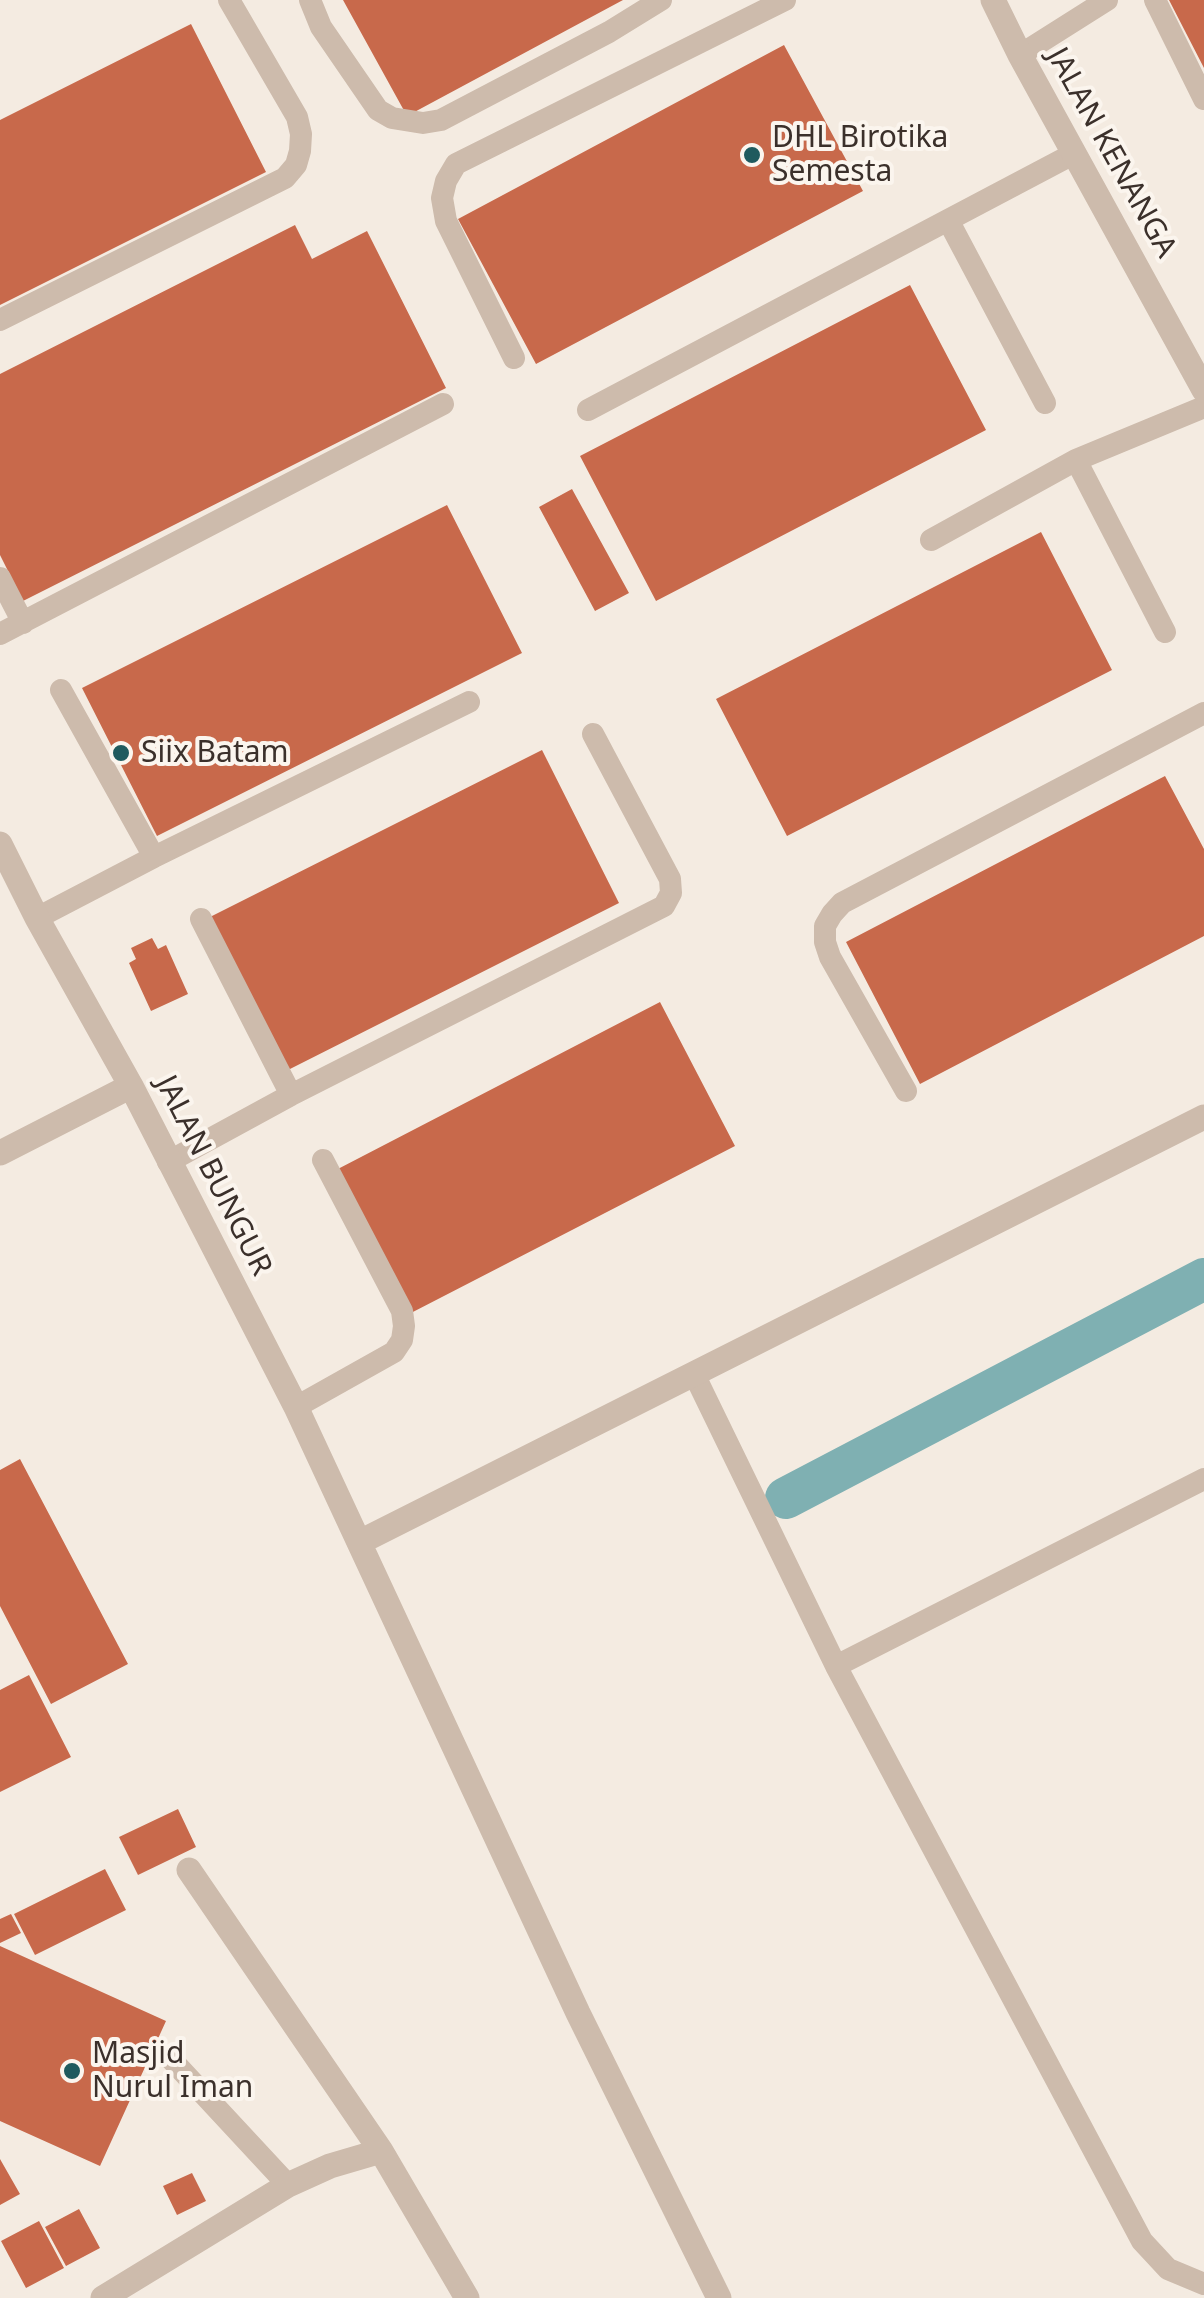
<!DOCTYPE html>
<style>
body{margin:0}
canvas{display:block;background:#f4ebe1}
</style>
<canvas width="1204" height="2298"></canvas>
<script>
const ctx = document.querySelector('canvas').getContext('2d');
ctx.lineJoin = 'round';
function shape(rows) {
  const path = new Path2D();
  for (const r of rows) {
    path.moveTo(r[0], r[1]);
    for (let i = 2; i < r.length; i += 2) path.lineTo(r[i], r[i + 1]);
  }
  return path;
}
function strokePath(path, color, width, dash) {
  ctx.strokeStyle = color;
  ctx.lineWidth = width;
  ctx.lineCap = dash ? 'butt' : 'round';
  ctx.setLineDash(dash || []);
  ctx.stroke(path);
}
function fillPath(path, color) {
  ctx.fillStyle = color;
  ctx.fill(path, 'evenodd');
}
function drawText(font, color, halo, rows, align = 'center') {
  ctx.font = font + ' "Noto Sans",sans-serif';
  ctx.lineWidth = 8;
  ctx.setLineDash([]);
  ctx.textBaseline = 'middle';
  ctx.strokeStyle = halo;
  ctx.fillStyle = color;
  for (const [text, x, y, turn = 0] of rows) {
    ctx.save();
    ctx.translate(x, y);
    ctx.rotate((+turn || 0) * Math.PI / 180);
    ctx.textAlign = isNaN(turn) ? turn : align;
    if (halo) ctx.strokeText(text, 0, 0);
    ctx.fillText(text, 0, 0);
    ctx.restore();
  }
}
const canal = shape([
 [786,1498,1204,1279]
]);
const building = shape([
 [343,0,623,0,407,116],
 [1169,0,1204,0,1204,68],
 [191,24,266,172,0,305,0,120],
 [784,45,863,191,536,364,458,219],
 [295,225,312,259,367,231,446,388,23,601,0,555,0,374],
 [910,285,986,430,656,601,580,456],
 [572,489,629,593,595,611,539,507],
 [447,505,522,653,157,836,82,688],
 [1041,532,1112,670,787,836,716,699],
 [542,750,619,903,286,1071,208,918],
 [1165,776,1204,849,1204,936,920,1084,846,942],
 [152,938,158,949,166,945,188,994,151,1011,129,963,136,959,131,948],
 [660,1002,735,1146,409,1314,334,1171],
 [20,1459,128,1664,51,1704,0,1606,0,1470],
 [29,1675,71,1757,0,1792,0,1690],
 [178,1809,196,1847,138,1875,119,1837],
 [105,1869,126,1910,35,1955,14,1914],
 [11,1914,21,1933,0,1943,0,1919],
 [0,1946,166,2021,100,2166,0,2121],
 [0,2159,20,2194,0,2205],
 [192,2173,206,2201,177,2215,163,2186],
 [79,2209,100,2248,66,2266,45,2227],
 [39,2221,64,2268,26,2288,1,2241]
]);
const service = shape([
 [310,0,321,27,378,110,392,118,423,123,441,120,609,32,661,0],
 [1155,0,1204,99],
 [1020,55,1107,0],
 [948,220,1045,403],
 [0,320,285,178,296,165,300,151,301,134,297,117,229,0],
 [514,358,446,221,442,198,446,181,456,164,785,0],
 [588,410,1075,153],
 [1076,460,1165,632],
 [931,540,1076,460,1204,407],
 [0,578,23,623],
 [0,634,443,404],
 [61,690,154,857],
 [37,918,154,857,469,702],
 [201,919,291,1095],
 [906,1091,830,957,825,942,825,926,832,914,842,903,1204,713],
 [168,1162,291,1095,664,906,671,893,670,879,593,734],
 [694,1374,836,1666,1204,1479],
 [296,1407,394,1352,402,1340,404,1326,402,1311,323,1160],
 [836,1666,1142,2241,1168,2269,1204,2284],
 [171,2059,288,2185]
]);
const minor = shape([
 [993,0,1020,55,1204,390],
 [0,844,37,918,131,1086,296,1407,578,2013,719,2298],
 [0,1153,131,1086],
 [360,1542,1204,1117],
 [189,1870,381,2151],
 [103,2298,288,2185,330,2166,381,2151,467,2298]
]);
const markers = [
 [752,155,10,"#1f5a5e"],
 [121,753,10,"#1f5a5e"],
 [72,2071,10,"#1f5a5e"]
];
const poiNames = [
 ["DHL Birotika",772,138],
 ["Semesta",772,172],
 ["Siix Batam",141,753],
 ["Masjid",92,2054],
 ["Nurul Iman",92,2088]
];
const streetNames = [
 ["JALAN KENANGA",1111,153,61],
 ["JALAN BUNGUR",213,1176,63]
];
strokePath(canal, '#7fb0b2', 42);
fillPath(building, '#c8694b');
strokePath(service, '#cdbbac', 22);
strokePath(minor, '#cdbbac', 25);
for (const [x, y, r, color] of markers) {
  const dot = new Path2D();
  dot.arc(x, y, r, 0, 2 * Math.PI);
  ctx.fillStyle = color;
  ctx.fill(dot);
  strokePath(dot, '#fbf5ee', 4);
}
drawText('30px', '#3b302b', '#fbf5ee', poiNames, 'left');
drawText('30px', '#3b302b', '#fbf5ee', streetNames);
</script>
